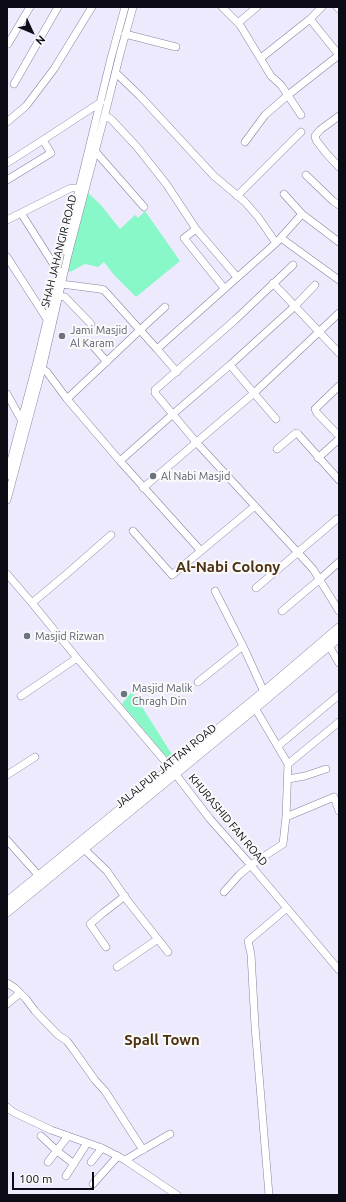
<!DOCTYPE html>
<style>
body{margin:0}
#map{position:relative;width:346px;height:1202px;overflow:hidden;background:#edeafd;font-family:Ubuntu,sans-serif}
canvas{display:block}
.frame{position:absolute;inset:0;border:8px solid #0d0b15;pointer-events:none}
.north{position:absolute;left:12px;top:12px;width:40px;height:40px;-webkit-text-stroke:3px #fafafa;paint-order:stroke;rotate:134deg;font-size:11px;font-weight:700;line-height:16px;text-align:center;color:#0d0b15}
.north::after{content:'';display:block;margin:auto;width:14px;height:18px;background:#0d0b15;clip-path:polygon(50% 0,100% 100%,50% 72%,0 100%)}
.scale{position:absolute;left:12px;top:1172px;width:82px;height:18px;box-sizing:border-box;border:2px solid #0d0b15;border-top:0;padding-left:5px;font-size:12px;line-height:14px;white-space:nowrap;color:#0d0b15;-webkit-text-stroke:3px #fafafa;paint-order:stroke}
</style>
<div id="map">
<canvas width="346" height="1202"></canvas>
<div class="frame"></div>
<div class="north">N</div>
<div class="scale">100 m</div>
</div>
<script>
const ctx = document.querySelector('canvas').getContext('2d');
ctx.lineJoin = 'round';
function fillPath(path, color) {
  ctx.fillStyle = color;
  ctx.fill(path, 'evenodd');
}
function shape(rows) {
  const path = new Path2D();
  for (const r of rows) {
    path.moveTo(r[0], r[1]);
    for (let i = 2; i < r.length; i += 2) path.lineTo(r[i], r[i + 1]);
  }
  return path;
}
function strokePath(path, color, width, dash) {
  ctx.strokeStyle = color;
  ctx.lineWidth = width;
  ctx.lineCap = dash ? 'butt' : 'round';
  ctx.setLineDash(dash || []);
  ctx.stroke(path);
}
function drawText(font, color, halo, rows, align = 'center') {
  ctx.font = font + ' Ubuntu,sans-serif';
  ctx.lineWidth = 4;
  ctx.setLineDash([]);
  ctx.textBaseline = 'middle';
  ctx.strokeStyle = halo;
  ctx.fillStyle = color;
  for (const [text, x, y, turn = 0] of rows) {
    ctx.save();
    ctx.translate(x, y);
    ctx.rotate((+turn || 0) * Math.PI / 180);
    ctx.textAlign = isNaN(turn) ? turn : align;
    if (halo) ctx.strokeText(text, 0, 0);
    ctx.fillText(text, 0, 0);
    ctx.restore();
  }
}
const green = shape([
 [88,193,100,204,120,229,135,215,138,218,145,211,180,261,136,297,114,275,104,262,98,267,85,264,70,272,67,270],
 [132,691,173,756,169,760,122,704]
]);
const minor = shape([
 [222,7,240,25,271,76,281,85,301,115],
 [337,7,339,9],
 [310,19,322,7],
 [238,23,257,7],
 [125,34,176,47],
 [8,44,30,7],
 [261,58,310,19,339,55],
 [116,73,140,96,214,176,245,202,258,217,276,243,302,214],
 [14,84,58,7],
 [105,116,111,119,137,147,167,185,196,229,237,277],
 [339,116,320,130,315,136,316,140,326,153,339,167],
 [7,122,26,106,54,69,92,7],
 [245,142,265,115,288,95,339,55],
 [95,151,144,207],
 [7,163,43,140],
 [306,175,333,201,339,205],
 [7,180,51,153,43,140,101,102],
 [284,194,302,214,339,242],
 [237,196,301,132],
 [21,213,59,273],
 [7,220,71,188,79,188],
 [196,229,184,238,224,288],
 [281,238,339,280],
 [64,251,111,58,125,7],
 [7,257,47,319],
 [293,265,235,320,155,390,155,393,196,442,313,569,339,611],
 [273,283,339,353],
 [61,284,100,289,104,290,140,330,165,307],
 [59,296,65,297,91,324],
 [93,346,107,362],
 [230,365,276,419],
 [42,369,47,372,67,399,120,461,173,414,230,365,295,306,315,285],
 [177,372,157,349,276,243],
 [339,386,315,409,317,413,339,436],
 [7,394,22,421],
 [67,399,140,330,157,349],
 [277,449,296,433,298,434,339,480],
 [318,458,339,439],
 [120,461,201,551],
 [7,476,37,362,59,271],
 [143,488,254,393,339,313],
 [7,500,42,369,68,255,106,110,120,54,133,7],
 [133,531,172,575,255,506],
 [7,574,32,603,77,658,170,767,210,819,248,862,339,970],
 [256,588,337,519],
 [215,591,243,646,264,692],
 [32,603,70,571,111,535],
 [282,611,320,579,339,562],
 [329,646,339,663],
 [198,682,243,646],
 [21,696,77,658],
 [255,708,288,764,286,817,334,797,339,811],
 [278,746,339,695],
 [288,764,339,722],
 [7,775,35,757],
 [288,779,305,776,326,769],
 [7,840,39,876],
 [84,849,107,871,127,900,168,952],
 [224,892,239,875,251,865,283,844,286,817],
 [106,947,90,924,103,913,125,896],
 [117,967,158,939],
 [7,983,15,988,26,999,35,1011,58,1035,67,1041,73,1049,95,1080,105,1091,143,1150],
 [7,1004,20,993],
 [7,1107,13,1112,51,1130,102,1148,125,1160,177,1195],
 [41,1136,57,1151,74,1164],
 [125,1160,170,1134],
 [48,1162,68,1136],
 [91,1162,102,1148],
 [66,1176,87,1143],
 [93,1184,118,1156],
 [269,1195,255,1026,251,954,248,941,287,908]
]);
const major = shape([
 [7,902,264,692,339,628],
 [7,912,255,708,339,637]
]);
const markers = [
 [62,336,4,"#6b7280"],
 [153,476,4,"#6b7280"],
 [27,636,4,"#6b7280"],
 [124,694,4,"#6b7280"]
];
const streetNames = [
 ["SHAH JAHANGIR ROAD",59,251,-76],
 ["JALALPUR JATTAN ROAD",166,766,-39],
 ["KHURASHID FAN ROAD",228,820,50]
];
const worshipNames = [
 ["Jami Masjid",70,330],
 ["Al Karam",70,343],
 ["Al Nabi Masjid",161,476],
 ["Masjid Rizwan",35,636],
 ["Masjid Malik",132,688],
 ["Chragh Din",132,701]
];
const districtNames = [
 ["Al-Nabi Colony",228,567],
 ["Spall Town",162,1040]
];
fillPath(green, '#88f8c8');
strokePath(minor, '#87829f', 8);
strokePath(major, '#87829f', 10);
strokePath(minor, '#fff', 7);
strokePath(major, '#fff', 9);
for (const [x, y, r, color] of markers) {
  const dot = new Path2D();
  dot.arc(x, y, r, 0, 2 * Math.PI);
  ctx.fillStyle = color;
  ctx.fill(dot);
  strokePath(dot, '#fafafa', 1.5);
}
drawText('11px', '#0d0b15', '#fafafa', streetNames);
drawText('11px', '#5b616d', '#fafafa', worshipNames, 'left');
drawText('bold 15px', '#4d3112', '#fafafa', districtNames);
</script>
